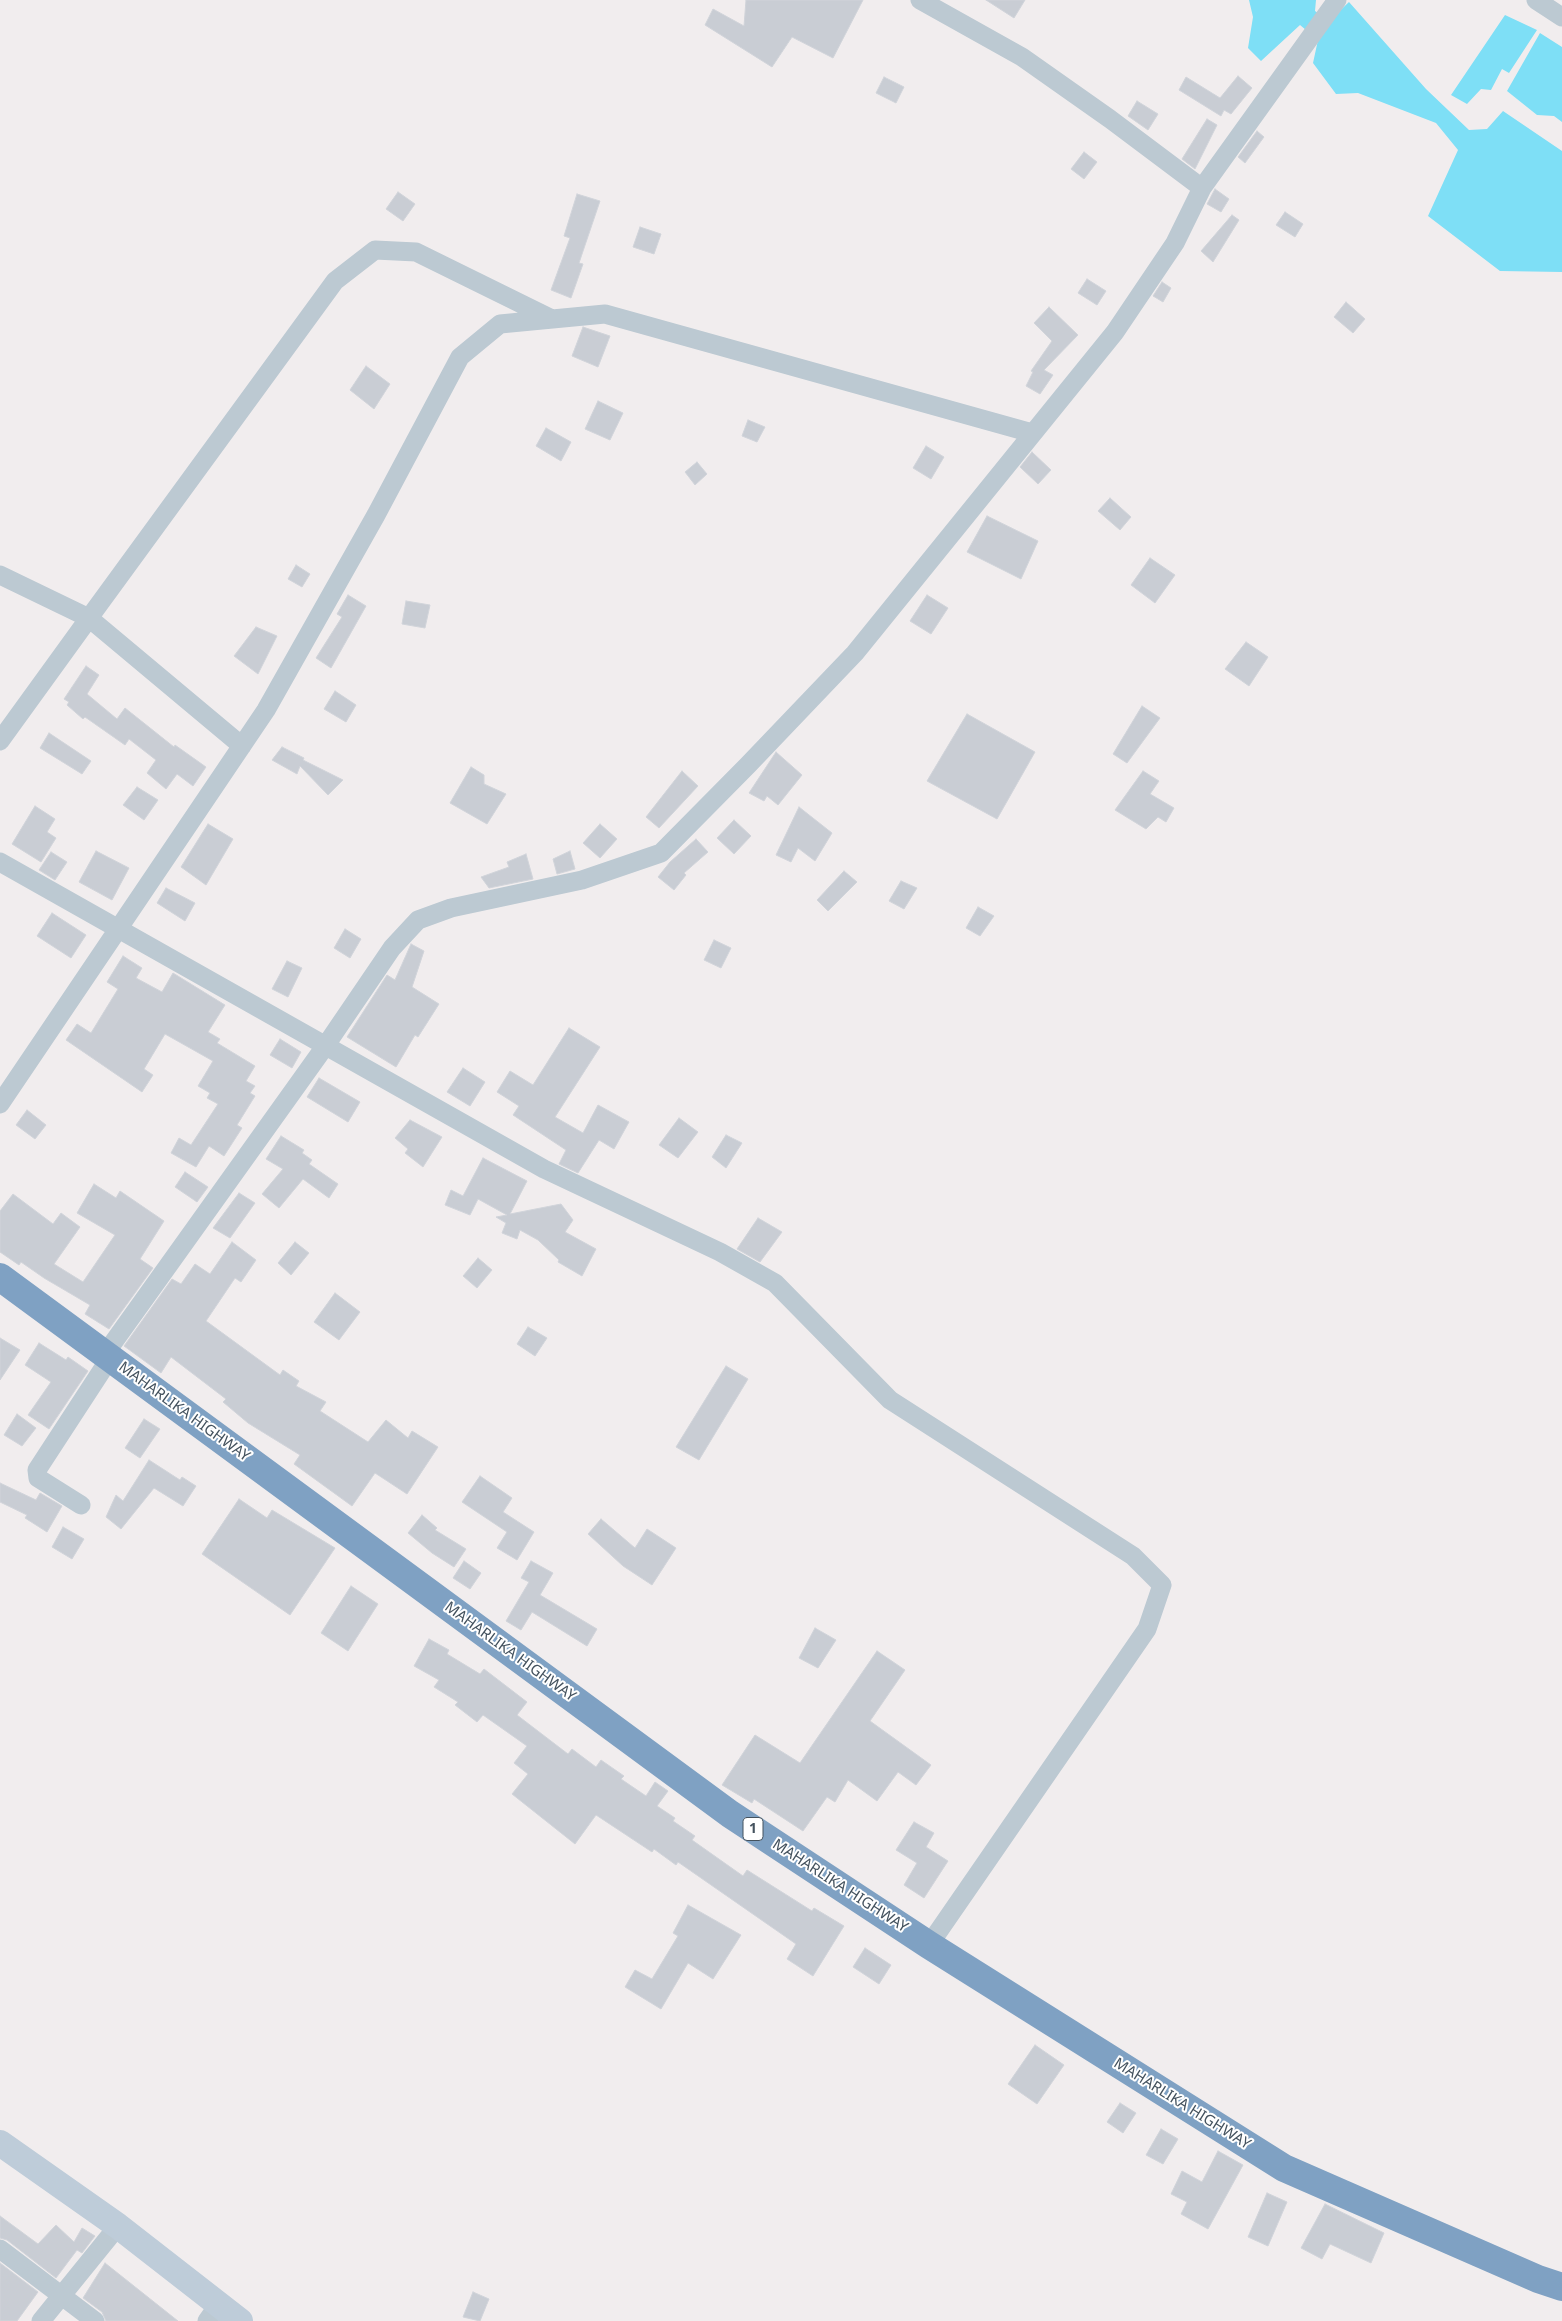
<!DOCTYPE html>
<style>
body{margin:0}
canvas{display:block;background:#f1edee}
</style>
<canvas width="1562" height="2321"></canvas>
<script>
const ctx = document.querySelector('canvas').getContext('2d');
ctx.lineJoin = 'round';
function fillPath(path, color) {
  ctx.fillStyle = color;
  ctx.fill(path, 'evenodd');
}
function shape(rows) {
  const path = new Path2D();
  for (const r of rows) {
    path.moveTo(r[0], r[1]);
    for (let i = 2; i < r.length; i += 2) path.lineTo(r[i], r[i + 1]);
  }
  return path;
}
function strokePath(path, color, width, dash) {
  ctx.strokeStyle = color;
  ctx.lineWidth = width;
  ctx.lineCap = dash ? 'butt' : 'round';
  ctx.setLineDash(dash || []);
  ctx.stroke(path);
}
function drawText(font, color, halo, rows, align = 'center') {
  ctx.font = font + ' "Noto Sans",sans-serif';
  ctx.lineWidth = 4;
  ctx.setLineDash([]);
  ctx.textBaseline = 'middle';
  ctx.strokeStyle = halo;
  ctx.fillStyle = color;
  for (const [text, x, y, turn = 0] of rows) {
    ctx.save();
    ctx.translate(x, y);
    ctx.rotate((+turn || 0) * Math.PI / 180);
    ctx.textAlign = isNaN(turn) ? turn : align;
    if (halo) ctx.strokeText(text, 0, 0);
    ctx.fillText(text, 0, 0);
    ctx.restore();
  }
}
const water = shape([
 [1249,0,1316,0,1315,11,1329,21,1349,2,1426,89,1469,130,1487,129,1503,111,1562,151,1562,272,1500,271,1428,216,1458,150,1436,123,1358,93,1336,94,1313,63,1318,40,1300,25,1261,61,1248,48,1253,17],
 [1505,15,1537,30,1509,73,1502,69,1491,90,1481,89,1467,104,1451,95],
 [1540,33,1562,47,1562,122,1554,116,1537,115,1507,91]
]);
const building = shape([
 [746,0,863,0,833,58,792,37,772,67,705,25,713,9,744,26,746,0],
 [986,0,1025,0,1014,18,986,0],
 [1238,76,1252,88,1231,114,1224,110,1221,116,1179,90,1186,77,1220,98,1238,76],
 [884,77,904,87,896,103,876,93,884,77],
 [1137,101,1158,114,1148,130,1128,116,1137,101],
 [1207,119,1217,125,1195,169,1182,159,1207,119],
 [1257,131,1264,137,1245,163,1238,157,1257,131],
 [1084,152,1097,162,1084,179,1071,169,1084,152],
 [1215,189,1229,199,1221,212,1207,204,1215,189],
 [398,192,415,204,403,221,386,209,398,192],
 [577,194,600,201,579,263,583,264,571,298,551,290,570,238,564,236,577,194],
 [1285,212,1303,224,1295,237,1276,225,1285,212],
 [1232,215,1239,220,1213,262,1201,251,1232,215],
 [640,227,661,234,654,254,633,247,640,227],
 [1087,279,1106,291,1097,305,1078,293,1087,279],
 [1162,282,1171,288,1163,302,1153,296,1162,282],
 [1346,302,1365,319,1353,333,1334,317,1346,302],
 [1049,307,1078,335,1044,370,1053,375,1040,394,1026,386,1033,372,1031,371,1052,341,1034,323,1049,307],
 [583,327,610,336,598,367,572,356,583,327],
 [366,366,390,384,374,409,350,390,366,366],
 [598,401,623,413,610,440,585,429,598,401],
 [748,420,765,427,757,442,742,436,748,420],
 [546,428,571,442,561,461,536,446,546,428],
 [926,446,944,457,931,479,913,468,926,446],
 [1032,452,1051,470,1038,484,1020,467,1032,452],
 [697,462,707,474,695,485,685,472,697,462],
 [1110,498,1131,517,1120,530,1098,511,1110,498],
 [987,516,1038,541,1021,579,967,552,987,516],
 [1150,558,1175,575,1155,603,1131,585,1150,558],
 [296,565,310,574,302,587,288,579,296,565],
 [348,595,366,606,331,668,316,658,342,617,337,614,348,595],
 [927,595,948,608,931,634,910,621,927,595],
 [406,601,430,605,425,628,402,624,406,601],
 [256,627,277,636,258,674,234,656,256,627],
 [1246,642,1268,657,1249,686,1225,669,1246,642],
 [86,666,99,675,87,694,117,719,125,708,174,747,175,745,206,767,193,786,177,774,166,789,147,773,156,760,129,739,125,745,85,717,83,719,67,705,69,702,64,699,86,666],
 [335,691,356,705,346,722,324,709,335,691],
 [1142,706,1160,718,1127,763,1113,754,1142,706],
 [967,714,1035,752,997,819,927,781,967,714],
 [49,733,91,761,82,774,40,748,49,733],
 [282,747,304,758,303,760,343,780,328,795,300,766,297,774,272,760,282,747],
 [776,752,802,775,778,805,767,796,764,801,749,793,776,752],
 [471,767,484,775,484,784,506,794,487,824,450,803,471,767],
 [682,771,698,786,659,828,646,817,682,771],
 [1143,771,1159,781,1150,794,1174,808,1166,822,1158,817,1146,829,1115,810,1143,771],
 [137,787,158,800,144,820,123,805,137,787],
 [35,806,55,819,47,832,56,838,41,862,12,844,35,806],
 [799,807,832,833,815,861,798,848,791,862,776,855,799,807],
 [734,820,751,836,734,854,717,838,734,820],
 [208,824,233,839,206,885,181,867,208,824],
 [600,824,617,839,600,858,583,843,600,824],
 [696,839,708,852,684,873,686,875,674,890,658,877,670,862,696,839],
 [96,851,129,868,112,900,79,882,96,851],
 [570,851,575,869,557,874,553,859,570,851],
 [51,852,67,862,55,880,39,870,51,852],
 [526,854,533,879,489,888,481,877,509,867,507,862,526,854],
 [844,871,857,882,828,911,817,900,844,871],
 [901,881,917,888,904,909,889,901,901,881],
 [166,888,195,903,185,921,157,903,166,888],
 [978,907,994,916,980,936,966,928,978,907],
 [52,913,86,935,71,958,37,936,52,913],
 [345,929,361,939,350,958,334,948,345,929],
 [714,940,731,948,721,968,704,960,714,940],
 [411,944,424,951,412,987,439,1004,418,1037,415,1035,396,1067,347,1037,387,975,395,980,411,944],
 [123,956,142,968,136,978,162,992,173,973,225,1005,208,1032,220,1039,217,1043,255,1066,246,1081,255,1086,250,1093,255,1096,237,1125,242,1128,224,1156,209,1146,196,1167,171,1153,179,1138,191,1145,218,1104,207,1098,210,1093,198,1086,213,1061,165,1034,144,1069,153,1075,142,1092,66,1040,77,1024,91,1033,118,989,107,982,123,956],
 [287,961,302,968,288,997,272,989,287,961],
 [569,1028,600,1047,555,1117,583,1133,598,1105,629,1122,614,1149,599,1140,578,1173,559,1164,566,1150,513,1115,519,1106,497,1092,510,1071,533,1085,569,1028],
 [280,1039,301,1052,292,1068,270,1055,280,1039],
 [463,1068,485,1082,470,1106,447,1092,463,1068],
 [319,1078,360,1102,348,1122,307,1097,319,1078],
 [27,1110,46,1125,35,1139,16,1125,27,1110],
 [679,1118,698,1132,678,1158,659,1145,679,1118],
 [410,1120,442,1137,423,1167,405,1153,408,1149,395,1138,410,1120],
 [726,1135,742,1143,726,1168,712,1157,726,1135],
 [281,1136,304,1150,302,1153,312,1160,309,1164,338,1184,329,1198,303,1179,279,1208,262,1194,283,1169,266,1159,281,1136],
 [483,1158,527,1181,510,1214,561,1204,573,1220,565,1232,596,1249,582,1276,558,1262,559,1260,538,1240,520,1230,517,1239,502,1233,506,1223,496,1217,507,1215,478,1199,470,1215,445,1205,451,1190,463,1196,483,1158],
 [185,1172,208,1187,197,1202,175,1187,185,1172],
 [94,1184,116,1198,120,1191,164,1221,140,1259,153,1268,109,1329,85,1314,90,1305,44,1278,21,1262,19,1265,0,1252,0,1211,13,1194,53,1224,61,1213,80,1227,54,1264,83,1282,115,1235,77,1213,94,1184],
 [239,1193,255,1203,230,1238,213,1228,239,1193],
 [758,1218,782,1232,760,1262,737,1249,758,1218],
 [232,1242,256,1260,241,1282,235,1278,206,1321,280,1375,283,1370,299,1381,296,1386,326,1402,320,1411,368,1442,386,1420,408,1438,412,1431,438,1447,407,1494,375,1473,352,1506,294,1464,300,1455,248,1423,223,1402,226,1399,171,1357,161,1373,124,1346,172,1279,181,1284,195,1264,210,1274,232,1242],
 [295,1242,309,1253,291,1275,278,1263,295,1242],
 [478,1258,492,1270,477,1288,463,1276,478,1258],
 [335,1293,360,1312,339,1340,314,1322,335,1293],
 [528,1327,547,1338,535,1356,517,1344,528,1327],
 [0,1338,20,1350,0,1380,0,1338],
 [39,1343,66,1360,68,1357,88,1371,49,1429,28,1415,51,1382,25,1365,39,1343],
 [726,1366,748,1379,699,1460,676,1447,726,1366],
 [17,1414,36,1428,22,1446,4,1435,17,1414],
 [144,1419,160,1429,140,1458,125,1448,144,1419],
 [149,1460,180,1480,182,1477,196,1486,183,1506,154,1488,121,1529,106,1517,116,1495,123,1501,149,1460],
 [480,1476,512,1498,503,1512,534,1532,517,1560,497,1548,507,1532,462,1502,480,1476],
 [0,1483,36,1500,40,1493,62,1506,47,1532,25,1518,27,1515,0,1502,0,1483],
 [239,1499,267,1518,272,1510,335,1548,290,1615,202,1554,239,1499],
 [422,1515,437,1528,435,1530,466,1549,454,1567,432,1553,408,1533,422,1515],
 [601,1519,635,1548,647,1529,676,1548,652,1585,623,1566,588,1534,601,1519],
 [63,1527,84,1539,72,1559,52,1547,63,1527],
 [464,1561,481,1573,470,1589,453,1578,464,1561],
 [531,1561,553,1573,540,1595,597,1629,587,1646,532,1612,521,1630,506,1621,529,1582,521,1578,531,1561],
 [351,1586,378,1604,348,1651,321,1633,351,1586],
 [815,1628,836,1640,818,1668,799,1658,815,1628],
 [429,1639,449,1650,447,1654,480,1674,484,1669,527,1702,517,1715,568,1754,572,1749,596,1767,601,1760,624,1776,621,1779,646,1796,655,1782,668,1791,657,1806,675,1818,673,1821,695,1836,692,1840,743,1876,747,1870,812,1911,814,1908,844,1926,813,1976,787,1959,796,1944,678,1862,676,1865,654,1849,652,1852,596,1815,575,1844,512,1794,528,1774,514,1763,527,1746,483,1715,477,1722,455,1705,458,1702,434,1687,439,1680,414,1666,429,1639],
 [877,1651,905,1670,870,1721,931,1765,916,1785,898,1772,877,1801,848,1780,835,1802,827,1797,803,1831,754,1799,752,1803,722,1785,755,1735,800,1763,877,1651],
 [914,1822,934,1833,926,1847,948,1861,924,1898,904,1885,917,1863,896,1850,914,1822],
 [688,1905,741,1935,713,1979,688,1963,661,2009,625,1987,635,1970,652,1979,678,1936,673,1933,688,1905],
 [865,1948,891,1965,879,1984,853,1967,865,1948],
 [1035,2045,1064,2065,1037,2104,1008,2084,1035,2045],
 [1120,2103,1136,2113,1123,2133,1107,2122,1120,2103],
 [1161,2129,1178,2139,1163,2164,1146,2155,1161,2129],
 [1218,2151,1243,2165,1208,2229,1181,2214,1187,2202,1171,2194,1182,2171,1202,2182,1218,2151],
 [1267,2193,1287,2202,1268,2246,1248,2237,1267,2193],
 [1325,2204,1384,2233,1371,2263,1330,2244,1322,2259,1301,2248,1325,2204],
 [0,2216,38,2244,56,2225,74,2242,82,2228,95,2236,82,2253,77,2250,56,2278,7,2240,0,2238,0,2216],
 [0,2263,38,2292,17,2321,0,2321,0,2263],
 [105,2263,178,2321,106,2321,102,2312,83,2298,105,2263],
 [473,2292,489,2299,480,2321,463,2317,473,2292]
]);
const street = shape([
 [920,0,1022,57,1110,119,1202,188],
 [1536,0,1562,17],
 [0,575,89,618,0,741],
 [242,746,89,618,335,281,375,250,416,252,552,319],
 [0,862,544,1169,720,1252,775,1283,890,1400,1133,1556,1162,1585,1147,1629,929,1945],
 [0,1104,266,710,376,515,460,357,500,324,605,314,1032,433],
 [105,1354,326,1045,392,948,418,920,451,908,582,880,661,853,748,765,855,653,1115,332,1175,243,1202,188,1337,0],
 [81,1505,38,1478,37,1470,110,1358],
 [0,2249,95,2321],
 [41,2321,118,2226],
 [207,2321,219,2304]
]);
const secondary = shape([
 [0,2143,118,2226,240,2321]
]);
const highway = shape([
 [0,1277,730,1814,929,1945,1284,2168,1538,2279,1562,2287]
]);
const shields = [
 [753,1829,20]
];
const shieldNames = [
 ["1",753,1829]
];
const streetNames = [
 ["MAHARLIKA HIGHWAY",184,1412,36],
 ["MAHARLIKA HIGHWAY",510,1652,36],
 ["MAHARLIKA HIGHWAY",840,1886,33],
 ["MAHARLIKA HIGHWAY",1182,2104,32]
];
fillPath(water, '#7edff6');
fillPath(building, '#c9cdd4');
strokePath(building, '#d1d4da', 1);
strokePath(street, '#bcc9d2', 19);
strokePath(secondary, '#beccd9', 26);
strokePath(highway, '#7fa1c3', 28);
for (const [x, y, w] of shields) {
  const box = new Path2D();
  box.roundRect(x - w / 2, y - 11.5, w, 23, 4);
  ctx.fillStyle = '#fff';
  ctx.fill(box);
  strokePath(box, '#44525e', 1);
}
drawText('bold 14px', '#44525e', null, shieldNames);
drawText('15px', '#44525e', '#fff', streetNames);
</script>
